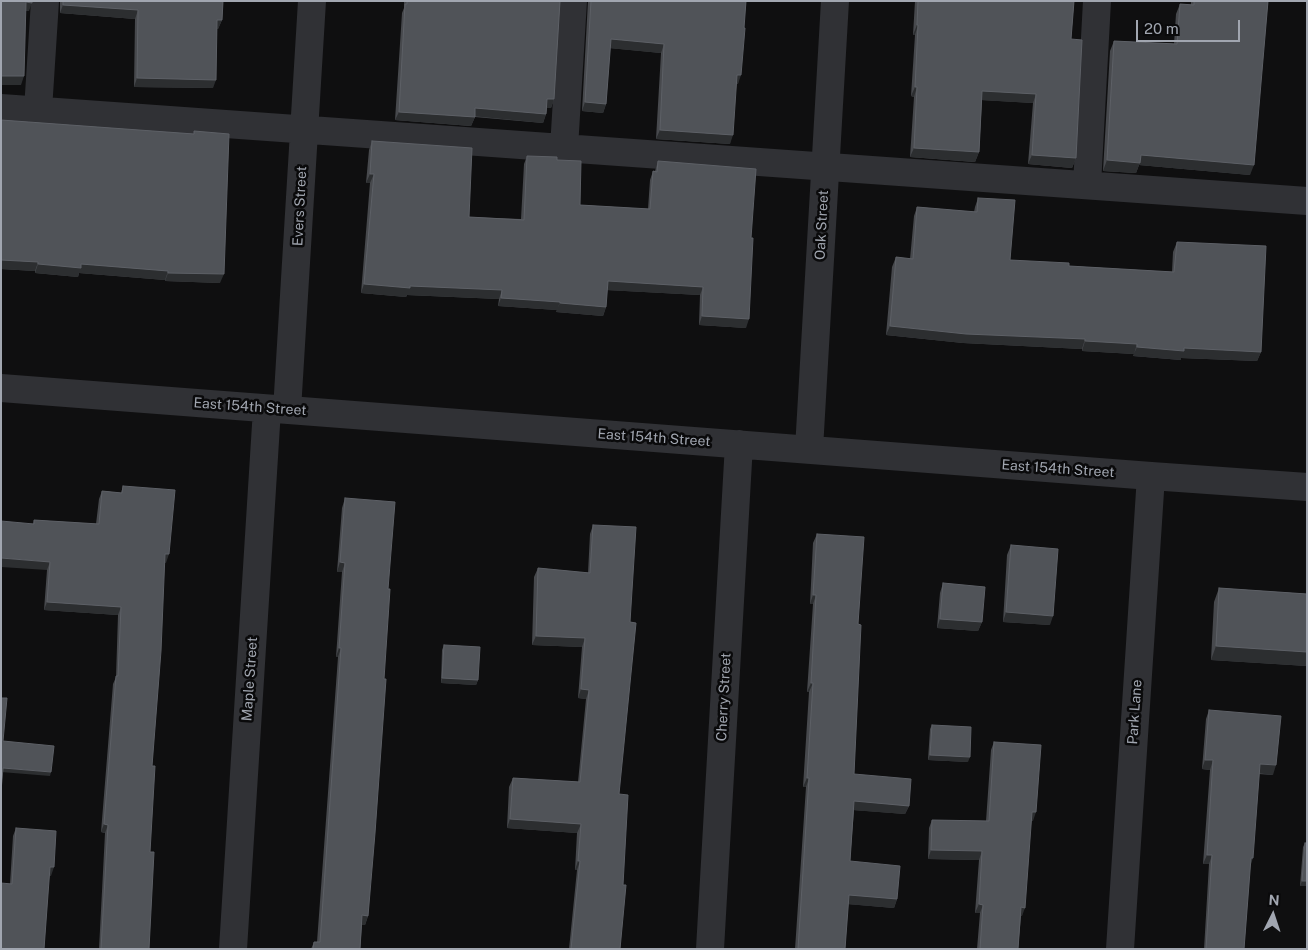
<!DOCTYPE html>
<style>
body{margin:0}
#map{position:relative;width:1308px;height:950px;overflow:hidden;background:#0f0f10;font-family:"Public Sans",sans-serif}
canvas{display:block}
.frame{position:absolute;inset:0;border:2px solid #a1a6b0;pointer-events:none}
.north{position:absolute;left:1248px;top:890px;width:50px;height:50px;-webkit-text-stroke:4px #0a0a0b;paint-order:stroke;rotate:4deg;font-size:14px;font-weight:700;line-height:20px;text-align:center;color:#a1a6b0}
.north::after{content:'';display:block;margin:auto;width:18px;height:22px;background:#a1a6b0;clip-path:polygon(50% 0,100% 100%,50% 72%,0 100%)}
.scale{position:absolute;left:1136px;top:20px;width:104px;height:22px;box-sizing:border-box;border:2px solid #a1a6b0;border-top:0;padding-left:6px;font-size:15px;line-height:18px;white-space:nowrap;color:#a1a6b0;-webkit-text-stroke:4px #0a0a0b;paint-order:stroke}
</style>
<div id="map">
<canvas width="1308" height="950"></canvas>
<div class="frame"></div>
<div class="north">N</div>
<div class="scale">20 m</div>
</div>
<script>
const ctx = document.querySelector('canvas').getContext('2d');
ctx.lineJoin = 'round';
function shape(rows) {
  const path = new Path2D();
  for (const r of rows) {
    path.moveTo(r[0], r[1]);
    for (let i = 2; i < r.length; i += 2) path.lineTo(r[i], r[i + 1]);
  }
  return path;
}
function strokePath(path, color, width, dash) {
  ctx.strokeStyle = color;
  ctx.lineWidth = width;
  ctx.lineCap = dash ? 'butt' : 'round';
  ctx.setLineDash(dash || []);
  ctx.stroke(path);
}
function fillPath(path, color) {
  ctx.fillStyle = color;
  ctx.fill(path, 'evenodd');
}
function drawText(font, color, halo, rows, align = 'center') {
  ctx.font = font + ' "Public Sans",sans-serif';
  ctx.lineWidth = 5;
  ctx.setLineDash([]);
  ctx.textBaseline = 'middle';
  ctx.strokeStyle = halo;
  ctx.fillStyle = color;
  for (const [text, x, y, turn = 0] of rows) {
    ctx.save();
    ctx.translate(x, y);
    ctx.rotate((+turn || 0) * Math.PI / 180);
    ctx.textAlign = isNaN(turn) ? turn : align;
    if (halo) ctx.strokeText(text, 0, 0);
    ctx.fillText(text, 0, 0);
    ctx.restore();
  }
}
const minor = shape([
 [1,108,1307,201],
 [38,110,45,1],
 [564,148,573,1],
 [1087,185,1097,1],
 [1,388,1151,476,1307,487],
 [287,410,312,1],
 [809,449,835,1],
 [233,949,267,409],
 [710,949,739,444],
 [1120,949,1151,476]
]);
const wall = shape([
 [60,1,223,1,222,20,218,29,217,29,213,88,134,87,135,19,60,13],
 [404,1,560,1,554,99,551,108,547,108,546,114,543,123,475,117,471,126,395,120,402,13,404,8],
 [588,1,746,1,738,84,736,84,730,144,656,139,661,53,610,48,606,104,603,113,582,111],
 [915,1,1074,1,1071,39,1076,158,1072,168,1028,164,1033,103,982,100,979,152,975,162,910,157,914,97,911,96,915,35,913,35],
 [1191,1,1268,1,1250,175,1139,165,1136,173,1103,171,1110,51,1114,41,1174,44,1176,14,1180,4,1191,5],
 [1,120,194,134,194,131,220,283,165,281,165,280,79,273,78,277,35,273,35,271,1,269],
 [372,141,469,217,521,219,524,164,527,156,557,160,580,205,648,209,650,180,653,171,655,171,658,161,751,238,746,328,699,325,700,295,607,290,606,307,603,316,556,312,557,310,498,306,499,299,407,295,406,297,361,293,370,183,366,183,369,150],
 [978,198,1010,260,1069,266,1172,272,1173,252,1177,242,1261,352,1257,361,1181,358,1181,360,1133,356,1134,354,1082,351,1082,349,963,343,886,335,892,267,896,257,910,259,914,216,917,207,974,212,975,207],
 [123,486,166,563,164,562,152,766,150,852,149,949,99,949,105,833,101,832,113,684,116,677,118,615,44,610,47,570,33,524,34,520,96,524,99,499,102,491,121,493],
 [345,498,388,589,368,916,365,925,362,925,360,949,311,949,314,942,317,942,338,657,336,657,342,572,337,572,342,508],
 [593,525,619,794,623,885,620,949,569,949,577,870,575,870,577,833,507,828,509,787,513,778,578,782,586,699,578,698,582,647,532,645,534,577,538,568,588,573,590,534],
 [817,534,858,624,854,774,909,806,905,814,854,810,850,861,897,899,894,908,848,904,845,949,795,949,806,787,803,787,809,692,807,692,813,604,810,604,813,543],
 [1011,545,1050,625,1003,622,1007,555],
 [943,583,982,622,978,631,937,628,940,593],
 [1219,588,1307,594,1307,666,1211,660,1214,602],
 [444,645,478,680,476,685,441,683,442,650],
 [1209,710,1273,775,1259,774,1250,867,1244,949,1204,949,1209,864,1203,864,1210,770,1202,769,1206,719],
 [932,725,968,762,928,760,930,729],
 [994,742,1033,821,1031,821,1022,916,1021,916,1018,949,977,949,980,913,975,913,979,860,928,859,929,828,932,820,986,821,991,750],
 [16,828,51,876,49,875,44,949,10,884,13,836],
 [1305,843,1307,886,1300,886,1303,847]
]);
const shadedWall = shape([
 [26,2,32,3,29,11,23,11],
 [63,5,138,10,135,19,60,13],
 [217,20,222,20,218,29,214,29],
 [917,25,918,25,915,35,913,35],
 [611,39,664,44,661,53,608,48],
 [737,75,741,75,738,84,733,83],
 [1,76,24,76,21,85,1,85],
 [137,78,216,80,213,88,134,87],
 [915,87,917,87,914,97,911,96],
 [982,91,1036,94,1033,103,979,100],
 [547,99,554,99,551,108,544,108],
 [585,102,606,104,603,113,582,111],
 [475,108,546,114,543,123,472,116],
 [399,112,475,117,471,126,395,120],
 [660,130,733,135,730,144,656,139],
 [914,148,979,152,975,162,910,157],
 [1032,155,1076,158,1072,168,1028,164],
 [1141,155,1254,165,1250,175,1139,165,1136,173,1103,171,1107,160],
 [370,174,374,174,370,183,366,183],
 [1,260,38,262,35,271,1,269],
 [38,264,81,264,168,271,165,280,79,273,78,277,35,273],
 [168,273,224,274,220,283,165,281],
 [608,281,703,287,700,295,605,290],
 [364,284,502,290,499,299,407,295,406,297,361,293],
 [501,298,560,302,557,310,498,306],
 [560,303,606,307,603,316,556,312],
 [702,316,749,319,746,328,699,325],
 [890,326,1085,339,1082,349,963,343,886,335],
 [1085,341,1137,344,1134,354,1082,351],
 [1137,347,1184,348,1261,352,1257,361,1181,358,1181,360,1133,356],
 [165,554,169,554,166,563,162,562],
 [1,558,50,562,47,570,1,567],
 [340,562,345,563,342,572,337,572],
 [813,595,816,595,813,604,810,604],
 [47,602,121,607,118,615,44,610],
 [1006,612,1053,616,1050,625,1003,622],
 [940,619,982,622,978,631,937,628],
 [536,636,585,638,582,647,532,645],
 [1216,646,1307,652,1307,666,1211,660],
 [339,648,341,648,338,657,336,657],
 [442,678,478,680,476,685,441,683],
 [811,683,813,683,809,692,807,692],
 [581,689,589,690,586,699,578,698],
 [930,755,970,757,968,762,928,760],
 [1205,760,1213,760,1210,770,1202,769],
 [1260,764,1276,765,1273,775,1257,773],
 [3,768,51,772,50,776,1,772],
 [807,778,809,778,806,787,803,787],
 [854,801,909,806,905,814,851,810],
 [1032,812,1036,812,1033,821,1029,821],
 [510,819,581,824,577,833,507,828],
 [104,824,108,825,105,833,101,832],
 [931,850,982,851,979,860,928,859],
 [1207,855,1212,855,1209,864,1203,864],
 [1251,858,1253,858,1250,867],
 [578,861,580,861,577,870,575,870],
 [50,867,54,867,51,876,47,875],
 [1302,881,1307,881,1307,886,1300,886],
 [849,895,897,899,894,908,846,904],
 [979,904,983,905,980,913,975,913],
 [1021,907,1025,908,1022,916,1018,916],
 [362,915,368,916,365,925,359,925]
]);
const building = shape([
 [1,1,32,1,32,3,26,2,24,76,1,76,1,1],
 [63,1,223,1,222,20,217,20,216,80,137,78,138,10,63,5,63,1],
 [407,1,560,1,554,99,547,99,546,114,475,108,475,117,399,112,405,4,407,4,407,1],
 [591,1,746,1,744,28,745,28,741,75,737,75,733,135,660,130,664,44,611,39,606,104,585,102,591,1],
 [918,1,1074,1,1071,39,1082,40,1076,158,1032,155,1036,94,982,91,979,152,914,148,917,87,915,87,918,25,917,25,918,1],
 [1194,1,1268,1,1254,165,1141,155,1140,163,1107,160,1114,41,1177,44,1180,4,1194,5,1194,1],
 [1,120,194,134,194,131,229,134,224,274,168,273,168,271,81,264,81,268,38,264,38,262,1,260,1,120],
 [372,141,472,148,469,217,524,220,527,156,557,157,557,160,581,161,580,205,650,209,653,171,657,172,658,161,756,169,751,238,753,238,749,319,702,316,703,287,608,281,606,307,560,303,560,302,501,298,502,290,410,286,410,288,364,284,374,174,370,174,372,141],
 [978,198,1015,200,1010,260,1069,263,1069,266,1174,272,1177,242,1266,246,1261,352,1184,348,1184,351,1137,347,1137,344,1085,341,1085,339,966,334,890,326,896,257,913,259,917,207,977,212,978,198],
 [123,486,175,490,169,554,165,554,161,651,152,766,155,766,150,852,154,852,149,949,101,949,108,825,104,824,116,676,118,676,121,607,47,602,50,562,1,558,1,521,34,524,34,520,99,524,102,491,122,493,123,486],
 [345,498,395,502,388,589,390,589,384,679,386,679,375,833,368,916,362,915,360,949,313,949,314,942,320,942,341,648,339,648,345,563,340,562,345,498],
 [593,525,636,527,630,622,636,623,619,794,628,795,623,885,626,885,620,949,571,949,580,861,578,861,581,824,510,819,513,778,580,782,589,690,581,689,585,638,536,636,538,568,590,573,593,525],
 [817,534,864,537,858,624,861,625,854,774,911,779,909,806,854,801,850,861,900,866,897,899,849,895,845,949,798,949,809,778,807,778,813,683,811,683,816,595,813,595,817,534],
 [1011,545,1058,549,1053,616,1006,612,1011,545],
 [943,583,985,587,982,622,940,619,943,583],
 [1219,588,1307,594,1307,652,1216,646,1219,588],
 [444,645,480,647,478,680,442,678,444,645],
 [1,698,7,698,3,741,54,746,51,772,3,768,1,791,1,698],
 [1209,710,1281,716,1276,765,1260,764,1253,858,1251,858,1244,949,1206,949,1212,855,1207,855,1213,760,1205,760,1209,710],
 [932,725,971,727,970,757,930,755,932,725],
 [994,742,1041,745,1036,812,1032,812,1025,908,1021,907,1018,949,980,949,983,905,979,904,982,851,931,850,932,820,989,821,994,742],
 [16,828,56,831,54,867,50,867,44,949,1,949,1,883,12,884,16,828],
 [1305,843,1307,843,1307,881,1302,881,1305,843]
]);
const streetNames = [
 ["Evers Street",300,206,-87],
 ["Oak Street",822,225,-87],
 ["East 154th Street",250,407,4],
 ["East 154th Street",654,438,4],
 ["East 154th Street",1058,469,4],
 ["Maple Street",250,679,-86],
 ["Cherry Street",724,697,-87],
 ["Park Lane",1135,712,-86]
];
strokePath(minor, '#303135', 28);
fillPath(wall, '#47494d');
fillPath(shadedWall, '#2c2e30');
fillPath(building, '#505358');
strokePath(building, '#5d6066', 1);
drawText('14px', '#a1a6b0', '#0a0a0b', streetNames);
</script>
